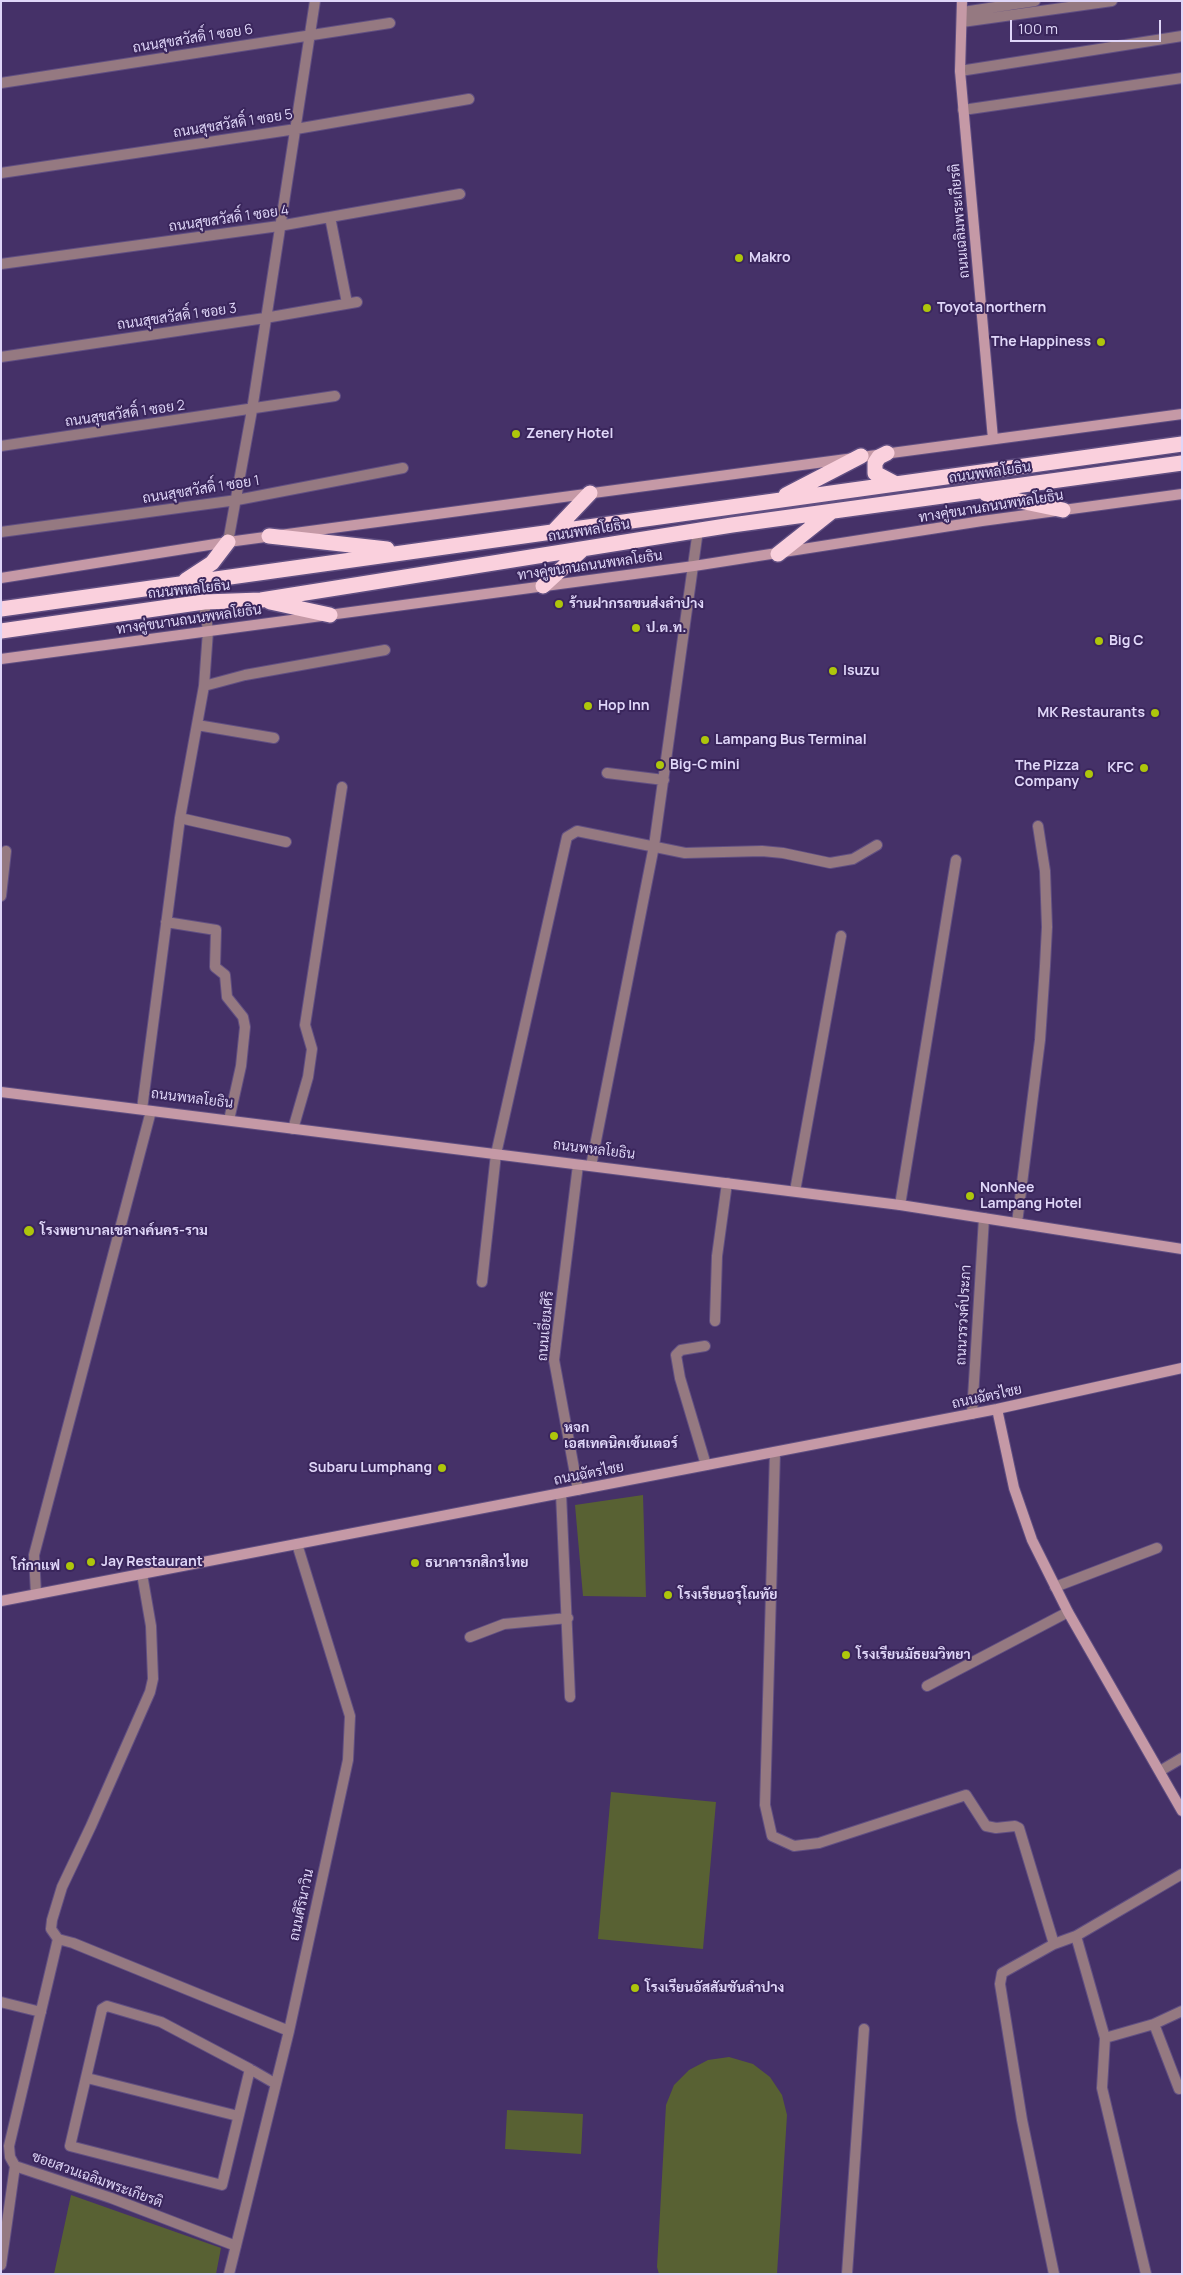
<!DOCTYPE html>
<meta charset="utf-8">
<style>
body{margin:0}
#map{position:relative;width:1183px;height:2275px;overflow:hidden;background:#453168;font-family:Manrope,sans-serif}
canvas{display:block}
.frame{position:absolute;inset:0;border:2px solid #dfd6f8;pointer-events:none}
.scale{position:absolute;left:1010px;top:20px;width:151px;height:22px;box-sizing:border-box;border:2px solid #dfd6f8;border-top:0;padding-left:6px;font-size:15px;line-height:18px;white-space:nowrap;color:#dfd6f8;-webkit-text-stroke:4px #3a265c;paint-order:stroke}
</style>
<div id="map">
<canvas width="1183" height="2275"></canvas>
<div class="frame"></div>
<div class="scale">100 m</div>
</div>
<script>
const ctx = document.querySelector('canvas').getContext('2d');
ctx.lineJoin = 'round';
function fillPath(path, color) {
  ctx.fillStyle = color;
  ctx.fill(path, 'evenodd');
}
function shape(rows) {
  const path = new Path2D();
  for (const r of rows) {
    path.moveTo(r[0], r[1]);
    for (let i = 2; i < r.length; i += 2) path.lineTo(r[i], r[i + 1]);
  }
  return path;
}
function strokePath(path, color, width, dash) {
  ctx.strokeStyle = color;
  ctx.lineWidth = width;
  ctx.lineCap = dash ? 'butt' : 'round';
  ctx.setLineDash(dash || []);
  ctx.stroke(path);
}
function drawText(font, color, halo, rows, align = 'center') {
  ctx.font = font + ' Manrope,Sarabun,sans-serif';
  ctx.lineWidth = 4;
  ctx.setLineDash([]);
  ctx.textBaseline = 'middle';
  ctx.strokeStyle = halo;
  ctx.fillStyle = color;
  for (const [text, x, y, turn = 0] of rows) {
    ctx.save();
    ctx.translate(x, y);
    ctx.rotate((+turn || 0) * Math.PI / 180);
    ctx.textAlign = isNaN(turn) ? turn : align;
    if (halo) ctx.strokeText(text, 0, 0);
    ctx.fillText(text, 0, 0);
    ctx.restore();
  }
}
const green = shape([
 [643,1495,646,1597,583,1596,575,1505],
 [611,1792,716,1802,703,1949,598,1939],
 [729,2057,753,2064,770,2077,782,2095,787,2115,777,2274,659,2274,657,2267,666,2105,674,2085,689,2070,708,2060],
 [507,2110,583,2114,581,2154,505,2149],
 [71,2195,221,2248,216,2274,54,2274]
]);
const street = shape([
 [963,12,1035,1],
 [962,22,1112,1],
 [960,71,1182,36],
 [1,83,390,23],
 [963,110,1182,78],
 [1,173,296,129,469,99],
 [330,217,347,303],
 [1,264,279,226,460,194],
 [1,357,265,318,357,302],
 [1,446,335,396],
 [1,532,237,500,403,468],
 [228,542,252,410,315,1],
 [204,686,245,675,385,650],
 [197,725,274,738],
 [607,773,664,780],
 [180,818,286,842],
 [1,896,6,851],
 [166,922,216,930,215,967,225,975,227,997,243,1017,245,1027,241,1066,229,1120],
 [142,1109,180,818,204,686,208,631,204,602],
 [293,1129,308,1077,312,1049,305,1025,342,787],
 [591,1166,654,846,698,530],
 [795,1191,841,936],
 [900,1205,956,860],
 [1017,1223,1040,1040,1045,966,1047,927,1045,871,1038,826],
 [482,1282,496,1154,567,837,577,831,685,853,762,851,783,853,830,863,853,859,877,845],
 [715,1321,717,1256,727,1183],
 [705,1346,681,1350,676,1355,680,1378,706,1465],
 [972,1414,984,1218],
 [775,1452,765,1805,772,1836,794,1846,819,1843,966,1795,986,1826,996,1828,1015,1826,1019,1828,1054,1944],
 [578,1490,554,1360,578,1165],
 [561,1493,570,1697],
 [1055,1587,1157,1548],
 [36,1594,34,1555,151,1111],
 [470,1637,504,1624,568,1618],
 [927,1686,1068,1612],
 [1160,1771,1182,1758],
 [1076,1936,1105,2038,1102,2088,1146,2274],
 [58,1939,51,1929,52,1920,62,1887,91,1826,150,1692,153,1679,151,1626,142,1574],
 [1,2002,41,2012],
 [1154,2024,1179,2089],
 [1105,2038,1154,2024,1182,2011],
 [250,2069,222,2185,70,2146,102,2009,107,2006,161,2022,250,2069,276,2084],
 [87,2078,238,2116],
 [15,2166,10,2157,9,2146,58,1939,73,1943,289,2031],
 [15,2166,111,2198,236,2246],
 [1,2265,15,2166],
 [229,2274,289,2031,348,1760,350,1716,297,1544],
 [847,2274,864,2029],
 [1054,2274,1022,2120,1000,1984,1002,1973,1054,1944,1076,1936,1182,1874]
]);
const secondary = shape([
 [962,1,960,71,993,439],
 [1,578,228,542,1182,414],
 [1,659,694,566,982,521,1182,494],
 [1,1092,900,1205,1182,1249],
 [997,1409,1014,1488,1032,1540,1068,1612,1182,1811],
 [1,1601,997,1409,1182,1368]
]);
const highway = shape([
 [887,453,879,457,875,463,875,473,894,483],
 [986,494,1063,510],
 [786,495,861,456],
 [554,531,590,493],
 [269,536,387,549],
 [778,554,831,512],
 [186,580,212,563,228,542],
 [543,586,583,549],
 [270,602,330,615],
 [1,609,1182,444],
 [1,631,204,602,261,600,732,525,1182,463]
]);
const markers = [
 [739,258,5,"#aec60b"],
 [927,308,5,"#aec60b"],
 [1101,342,5,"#aec60b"],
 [516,434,5,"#aec60b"],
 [559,604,5,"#aec60b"],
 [636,628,5,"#aec60b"],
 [1099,641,5,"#aec60b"],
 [833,671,5,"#aec60b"],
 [588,706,5,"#aec60b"],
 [1155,713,5,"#aec60b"],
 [705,740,5,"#aec60b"],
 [660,765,5,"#aec60b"],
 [1144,768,5,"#aec60b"],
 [1089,774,5,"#aec60b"],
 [970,1196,5,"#aec60b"],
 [29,1231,6,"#aec60b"],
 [554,1436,5,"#aec60b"],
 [442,1468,5,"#aec60b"],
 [91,1562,5,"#aec60b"],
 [415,1563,5,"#aec60b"],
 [70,1566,5,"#aec60b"],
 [668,1595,5,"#aec60b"],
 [846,1655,5,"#aec60b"],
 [635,1988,5,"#aec60b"]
];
const streetNames = [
 ["ถนนสุขสวัสดิ์ 1 ซอย 6",193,39,-9],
 ["ถนนสุขสวัสดิ์ 1 ซอย 5",233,124,-9],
 ["ถนนสุขสวัสดิ์ 1 ซอย 4",229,219,-8],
 ["ถนนเฉลิมพระเกียรติ",960,221,-95],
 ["ถนนสุขสวัสดิ์ 1 ซอย 3",177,317,-8],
 ["ถนนสุขสวัสดิ์ 1 ซอย 2",125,414,-8],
 ["ถนนพหลโยธิน",990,473,-8],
 ["ถนนสุขสวัสดิ์ 1 ซอย 1",201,490,-9],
 ["ทางคู่ขนานถนนพหลโยธิน",991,507,-9],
 ["ถนนพหลโยธิน",589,531,-9],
 ["ทางคู่ขนานถนนพหลโยธิน",590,566,-8],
 ["ถนนพหลโยธิน",189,590,-6],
 ["ทางคู่ขนานถนนพหลโยธิน",189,620,-8],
 ["ถนนพหลโยธิน",192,1099,7],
 ["ถนนพหลโยธิน",594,1150,7],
 ["ถนนวรวงค์ประภา",964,1315,-87],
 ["ถนนเอี่ยมศิริ",546,1326,-85],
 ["ถนนฉัตรไชย",987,1397,-12],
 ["ถนนฉัตรไชย",589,1474,-11],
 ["ถนนศิรินาวิน",302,1905,-78],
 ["ซอยสวนเฉลิมพระเกียรติ",97,2180,20]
];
const poiNames = [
 ["Makro",749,258],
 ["Toyota northern",937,308],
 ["The Happiness",1091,342,"right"],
 ["Zenery Hotel",526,434],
 ["ร้านฝากรถขนส่งลำปาง",569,604],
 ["ป.ต.ท.",646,628],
 ["Big C",1109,641],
 ["Isuzu",843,671],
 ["Hop Inn",598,706],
 ["MK Restaurants",1145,713,"right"],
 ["Lampang Bus Terminal",715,740],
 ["Big-C mini",670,765],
 ["The Pizza",1079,766,"right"],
 ["Company",1079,782,"right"],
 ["KFC",1134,768,"right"],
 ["NonNee",980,1188],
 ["Lampang Hotel",980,1204],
 ["โรงพยาบาลเขลางค์นคร-ราม",40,1231],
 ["หจก",564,1428],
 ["เอสเทคนิคเซ้นเตอร์",564,1444],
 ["Subaru Lumphang",432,1468,"right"],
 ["Jay Restaurant",101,1562],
 ["ธนาคารกสิกรไทย",425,1563],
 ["โก๋กาแฟ",60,1566,"right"],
 ["โรงเรียนอรุโณทัย",678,1595],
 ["โรงเรียนมัธยมวิทยา",856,1655],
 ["โรงเรียนอัสสัมชันลำปาง",645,1988]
];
fillPath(green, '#586133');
strokePath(street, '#614f82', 12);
strokePath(secondary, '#614f82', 12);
strokePath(highway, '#614f82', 18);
strokePath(street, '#957981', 10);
strokePath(secondary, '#c599a6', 10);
strokePath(highway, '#fad0dd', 15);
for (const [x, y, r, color] of markers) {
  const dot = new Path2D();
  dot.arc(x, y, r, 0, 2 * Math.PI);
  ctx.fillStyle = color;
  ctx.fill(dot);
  strokePath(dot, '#3a265c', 2);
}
drawText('14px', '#dfd6f8', '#3a265c', streetNames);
drawText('bold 14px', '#dfd6f8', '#3a265c', poiNames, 'left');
</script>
